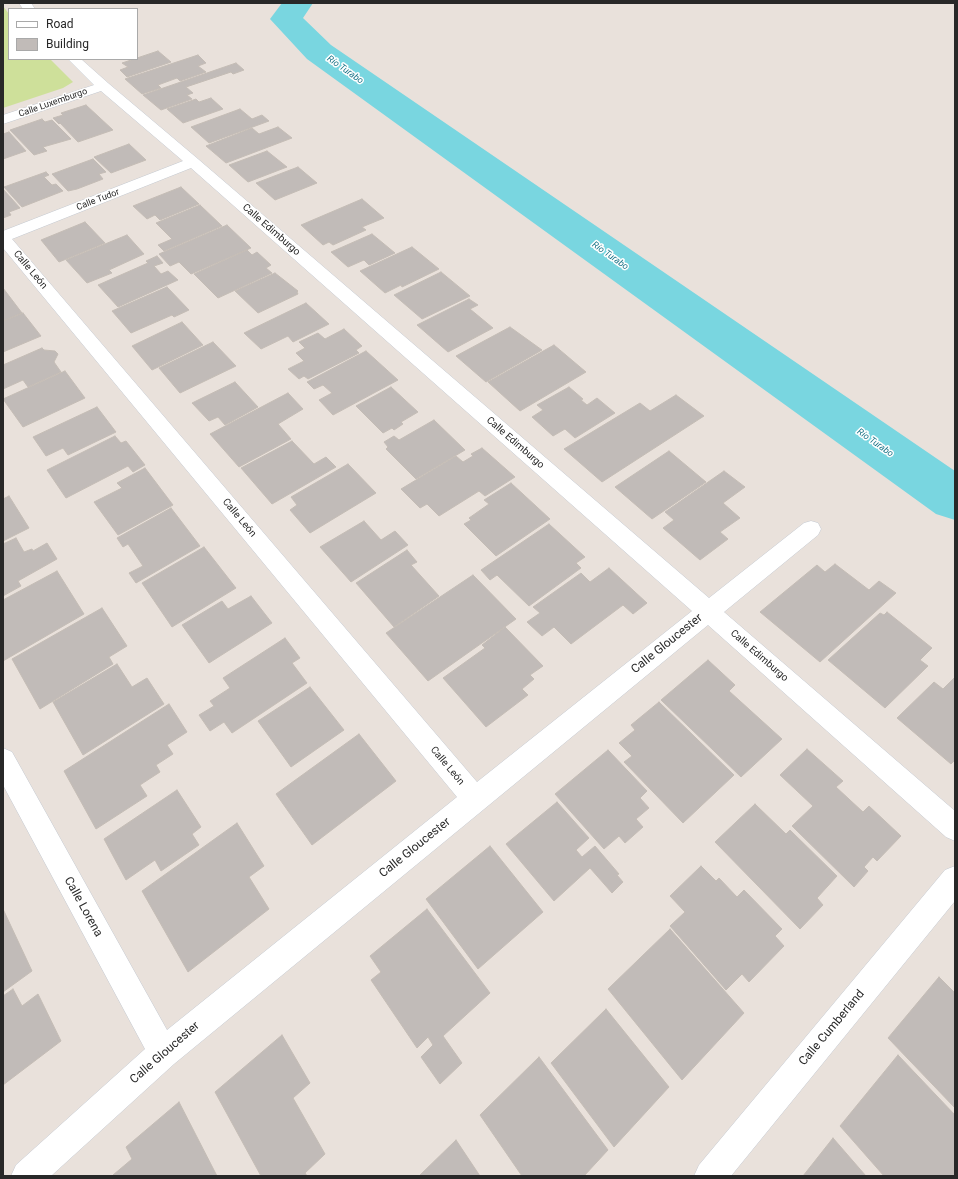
<!DOCTYPE html>
<meta charset="utf-8">
<style>
body{margin:0}
#map{position:relative;width:958px;height:1179px;overflow:hidden;background:#e9e1db;font-family:Roboto,sans-serif}
canvas{display:block}
.frame{position:absolute;inset:0;border:4px solid #282828;pointer-events:none}
.legend{position:absolute;left:8px;top:8px;width:130px;height:52px;box-sizing:border-box;background:#fff;border:1px solid #a9a9a9;margin:0;padding:5px 7px;list-style:none;font-size:12px;color:#282828}
.legend li{display:flex;align-items:center;gap:8px;height:20px}
.legend b{width:20px;border:1px solid #a9a9a9}
</style>
<div id="map">
<canvas width="958" height="1179"></canvas>
<div class="frame"></div>
<ul class="legend">
<li><b style="height:5px;background:#fff"></b>Road</li>
<li><b style="height:11px;background:#c1bbb8"></b>Building</li>
</ul>
</div>
<script>
const ctx = document.querySelector('canvas').getContext('2d');
ctx.lineJoin = 'round';
function fillPath(path, color) {
  ctx.fillStyle = color;
  ctx.fill(path, 'evenodd');
}
function shape(rows) {
  const path = new Path2D();
  for (const r of rows) {
    path.moveTo(r[0], r[1]);
    for (let i = 2; i < r.length; i += 2) path.lineTo(r[i], r[i + 1]);
  }
  return path;
}
function strokePath(path, color, width, dash) {
  ctx.strokeStyle = color;
  ctx.lineWidth = width;
  ctx.lineCap = dash ? 'butt' : 'round';
  ctx.setLineDash(dash || []);
  ctx.stroke(path);
}
function drawText(font, color, halo, rows, align = 'center') {
  ctx.font = font + ' Roboto,sans-serif';
  ctx.lineWidth = 3;
  ctx.setLineDash([]);
  ctx.textBaseline = 'middle';
  ctx.strokeStyle = halo;
  ctx.fillStyle = color;
  for (const [text, x, y, turn = 0] of rows) {
    ctx.save();
    ctx.translate(x, y);
    ctx.rotate((+turn || 0) * Math.PI / 180);
    ctx.textAlign = isNaN(turn) ? turn : align;
    if (halo) ctx.strokeText(text, 0, 0);
    ctx.fillText(text, 0, 0);
    ctx.restore();
  }
}
const pitch = shape([
 [3,6,9,14,9,59,50,59,73,82,63,88,3,108]
]);
const river = shape([
 [282,3,313,3,303,18,331,45,955,471,955,520,936,514,307,59,270,19,282,3]
]);
const building = shape([
 [158,51,171,62,127,77,120,70,128,67,122,63,158,51],
 [198,55,206,63,198,66,206,72,180,81,177,78,158,85,161,88,142,94,125,79,198,55],
 [236,63,244,70,233,74,231,72,186,87,193,93,187,95,192,99,161,110,143,95,236,63],
 [211,98,223,109,183,123,167,109,196,99,199,102,211,98],
 [86,105,113,130,78,142,60,123,59,124,53,118,63,115,61,113,86,105],
 [240,109,252,119,262,115,269,121,209,143,191,127,240,109],
 [42,119,45,122,52,120,71,139,43,147,47,151,34,155,10,130,42,119],
 [278,127,292,138,226,163,206,146,252,128,259,134,278,127],
 [9,132,26,151,3,159,3,134,9,132],
 [129,144,146,160,111,173,94,157,129,144],
 [267,151,287,167,248,182,229,165,267,151],
 [93,159,106,172,99,174,103,179,77,189,68,191,52,174,93,159],
 [298,167,317,183,275,200,256,183,298,167],
 [46,172,49,175,44,177,52,185,56,184,63,191,22,207,4,187,46,172],
 [181,187,199,204,160,220,155,215,147,219,133,206,181,187],
 [3,189,20,208,9,212,11,215,3,218,3,189],
 [362,199,384,218,362,227,366,230,333,245,329,242,323,245,301,225,362,199],
 [200,205,222,226,164,251,158,245,172,239,156,223,200,205],
 [85,222,105,243,59,262,41,240,85,222],
 [227,225,251,248,191,274,179,262,170,266,159,254,227,225],
 [372,234,395,253,369,265,364,260,348,267,331,252,372,234],
 [127,235,144,254,109,270,112,273,87,283,66,260,127,235],
 [412,247,439,269,402,287,401,285,385,293,360,271,412,247],
 [247,250,252,255,257,252,271,265,266,268,272,273,218,298,194,274,247,250],
 [157,256,163,263,154,266,161,274,168,271,178,280,118,307,98,285,148,263,146,261,157,256],
 [441,272,470,296,422,319,394,295,441,272],
 [275,273,298,291,297,292,298,294,258,313,235,291,275,273],
 [167,287,189,310,174,317,172,315,131,333,112,311,167,287],
 [3,288,22,313,3,321,3,288],
 [469,299,478,305,470,309,493,328,448,352,417,325,469,299],
 [306,303,329,324,293,342,288,336,261,349,244,333,306,303],
 [23,313,41,336,3,352,3,321,23,313],
 [182,322,203,345,152,370,132,346,182,322],
 [510,327,542,350,486,382,456,356,510,327],
 [344,329,362,346,356,350,359,353,308,379,304,376,299,379,288,369,304,361,296,353,305,348,299,342,318,333,325,339,344,329],
 [213,342,236,366,180,393,159,368,213,342],
 [554,345,586,372,520,411,488,382,554,345],
 [42,348,44,350,55,351,58,354,54,362,61,372,28,387,23,380,3,389,3,365,42,348],
 [366,351,398,380,333,415,319,400,332,393,323,385,314,389,307,382,366,351],
 [65,371,85,398,23,427,3,399,65,371],
 [235,382,258,407,225,425,218,417,209,421,192,403,235,382],
 [391,387,418,412,401,422,403,424,394,430,392,428,383,433,356,406,391,387],
 [569,387,583,399,581,400,587,405,597,398,615,413,575,438,565,429,553,436,532,417,543,410,537,405,569,387],
 [288,393,303,409,278,424,291,439,239,467,210,434,288,393],
 [676,395,704,416,602,482,564,449,640,403,650,411,676,395],
 [97,407,116,432,68,455,63,448,46,456,33,437,97,407],
 [434,420,465,450,416,479,386,449,388,447,384,442,394,436,399,440,434,420],
 [115,436,121,443,126,441,145,465,133,472,128,466,66,498,47,470,115,436],
 [292,441,314,464,326,457,336,467,272,504,241,468,292,441],
 [482,448,515,477,485,496,479,491,439,516,427,504,420,508,401,489,456,456,463,462,473,456,471,454,482,448],
 [669,451,706,482,652,519,615,487,669,451],
 [348,464,376,493,310,533,290,510,297,505,291,497,348,464],
 [145,468,173,505,118,535,94,502,122,488,117,483,145,468],
 [724,471,745,487,723,503,740,518,720,532,728,539,700,560,663,528,674,520,665,512,724,471],
 [511,483,550,519,496,556,464,524,471,520,469,518,489,504,484,500,511,483],
 [9,496,29,528,3,541,3,499,9,496],
 [171,508,200,546,136,583,129,573,143,566,128,544,123,547,117,538,171,508],
 [364,521,381,540,395,531,408,545,351,582,320,547,364,521],
 [549,524,585,557,576,563,581,568,529,606,497,575,490,580,481,570,549,524],
 [16,538,24,552,32,549,33,551,47,543,57,559,18,581,21,586,3,596,3,544,16,538],
 [204,547,236,588,172,627,142,583,204,547],
 [407,550,417,562,411,565,439,596,394,627,356,583,407,550],
 [835,564,869,590,879,581,896,593,820,662,760,612,817,565,825,572,835,564],
 [609,568,647,603,633,614,623,605,571,644,554,627,542,636,527,622,540,613,533,607,581,573,590,582,609,568],
 [57,571,84,614,3,661,3,600,57,571],
 [473,575,516,619,428,681,386,633,473,575],
 [251,596,272,623,209,663,182,625,222,601,228,609,251,596],
 [102,608,127,646,109,657,113,664,40,709,12,659,102,608],
 [887,612,932,648,920,660,928,666,885,708,828,660,880,613,884,615,887,612],
 [505,627,543,666,530,675,534,679,522,689,528,695,486,727,443,678,485,648,482,645,505,627],
 [285,638,300,658,292,663,307,683,232,733,224,722,210,731,199,715,214,706,210,701,230,688,223,678,285,638],
 [708,660,735,685,729,691,782,739,741,777,661,700,708,660],
 [117,664,132,687,147,678,164,704,83,755,53,702,117,664],
 [955,677,955,760,951,764,897,718,934,682,943,689,955,677],
 [310,687,344,730,291,767,258,721,310,687],
 [659,702,734,775,683,823,624,762,632,756,619,743,635,730,631,725,659,702],
 [169,704,187,732,167,745,173,754,156,765,160,772,140,785,147,796,96,829,64,771,169,704],
 [359,734,396,781,312,845,276,794,359,734],
 [807,749,843,781,836,787,863,812,869,806,901,836,877,861,873,857,864,867,868,871,854,887,792,826,813,806,780,775,807,749],
 [608,750,647,791,640,798,649,808,636,819,643,827,625,843,619,836,604,849,555,794,608,750],
 [177,790,201,827,192,834,199,845,161,871,155,860,126,880,104,839,177,790],
 [557,802,589,838,576,850,582,857,595,846,619,874,617,875,623,882,612,893,590,868,554,901,506,844,557,802],
 [755,804,786,834,790,830,837,876,817,898,823,905,800,929,715,842,755,804],
 [237,823,264,866,249,877,269,909,188,972,142,891,237,823],
 [490,846,543,912,478,969,426,899,490,846],
 [701,866,716,881,719,878,737,897,744,890,782,929,775,936,784,946,749,982,742,974,726,990,670,926,685,912,670,896,701,866],
 [3,909,32,971,3,992,3,909],
 [427,909,490,993,443,1036,462,1063,440,1084,421,1057,433,1045,428,1037,417,1048,371,980,381,972,370,956,427,909],
 [670,929,744,1013,682,1080,608,989,670,929],
 [939,977,955,993,955,1108,888,1038,939,977],
 [13,989,22,1006,38,994,61,1041,3,1085,3,996,13,989],
 [606,1009,669,1087,614,1147,551,1063,606,1009],
 [282,1035,310,1083,293,1098,325,1154,305,1173,307,1176,261,1176,215,1092,282,1035],
 [898,1055,955,1115,954,1176,884,1176,840,1126,898,1055],
 [539,1057,608,1150,584,1176,522,1176,480,1115,539,1057],
 [179,1102,217,1176,114,1176,113,1175,132,1159,126,1147,179,1102],
 [833,1138,866,1176,803,1176,833,1138],
 [456,1140,480,1176,419,1176,456,1140]
]);
const minor = shape([
 [19,3,31,3,35,9,23,9,19,3],
 [68,59,81,59,108,83,198,159,709,598,804,523,811,521,818,523,821,529,818,535,724,612,955,811,955,841,946,837,708,625,174,1064,51,1176,11,1176,16,1165,145,1049,3,785,3,748,12,752,167,1030,457,797,3,248,3,231,183,161,101,91,3,124,3,115,94,85,68,59],
 [191,168,692,611,477,782,12,239,191,168],
 [955,866,955,901,731,1176,694,1176,699,1165,945,870,955,866]
]);
const farWaternames = [
 ["Río Turabo",345,70,35],
 ["Río Turabo",610,256,35],
 ["Río Turabo",875,443,35]
];
const farStreetnames = [
 ["Calle Luxemburgo",53,103,-19],
 ["Calle Tudor",98,200,-21]
];
const streetNames = [
 ["Calle Edimburgo",271,230,41],
 ["Calle León",30,270,50],
 ["Calle Edimburgo",515,443,41],
 ["Calle León",239,518,50],
 ["Calle Edimburgo",759,656,41],
 ["Calle León",447,766,50]
];
const nearStreetnames = [
 ["Calle Gloucester",667,644,-39],
 ["Calle Gloucester",415,848,-39],
 ["Calle Lorena",83,907,61],
 ["Calle Cumberland",832,1028,-50],
 ["Calle Gloucester",165,1053,-41]
];
fillPath(pitch, '#cee09a');
fillPath(river, '#79d6e0');
fillPath(building, '#c1bbb8');
strokePath(building, '#c4bcb5', 1);
strokePath(minor, '#c3c8d0', 1);
fillPath(minor, '#fff');
drawText('italic 9px', '#1c7588', '#fff', farWaternames);
drawText('9px', '#282828', '#fff', farStreetnames);
drawText('10px', '#282828', '#fff', streetNames);
drawText('12px', '#282828', '#fff', nearStreetnames);
</script>
